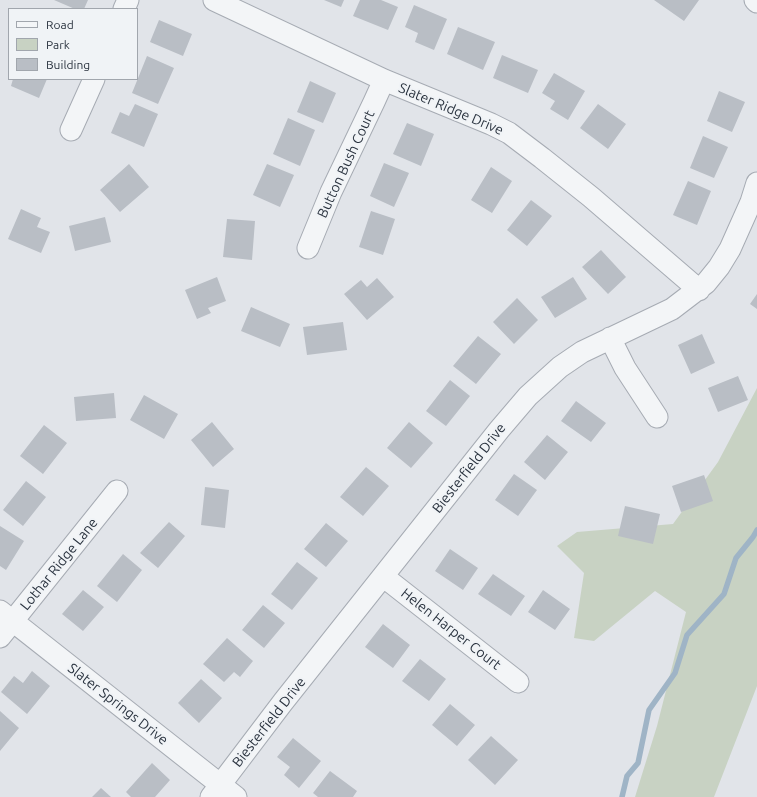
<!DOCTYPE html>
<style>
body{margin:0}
#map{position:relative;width:757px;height:797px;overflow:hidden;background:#e1e4e9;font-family:Ubuntu,sans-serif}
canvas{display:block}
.legend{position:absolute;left:8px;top:8px;width:130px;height:72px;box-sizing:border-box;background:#f0f3f6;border:1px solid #a1a6ad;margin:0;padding:5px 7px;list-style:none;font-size:12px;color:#2a333f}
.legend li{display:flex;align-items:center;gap:8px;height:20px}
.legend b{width:20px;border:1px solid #a1a6ad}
</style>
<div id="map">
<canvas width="757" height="797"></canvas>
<ul class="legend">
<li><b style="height:5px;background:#f3f5f7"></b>Road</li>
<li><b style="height:11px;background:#c8d2c3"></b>Park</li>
<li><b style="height:11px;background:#b9bec5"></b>Building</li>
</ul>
</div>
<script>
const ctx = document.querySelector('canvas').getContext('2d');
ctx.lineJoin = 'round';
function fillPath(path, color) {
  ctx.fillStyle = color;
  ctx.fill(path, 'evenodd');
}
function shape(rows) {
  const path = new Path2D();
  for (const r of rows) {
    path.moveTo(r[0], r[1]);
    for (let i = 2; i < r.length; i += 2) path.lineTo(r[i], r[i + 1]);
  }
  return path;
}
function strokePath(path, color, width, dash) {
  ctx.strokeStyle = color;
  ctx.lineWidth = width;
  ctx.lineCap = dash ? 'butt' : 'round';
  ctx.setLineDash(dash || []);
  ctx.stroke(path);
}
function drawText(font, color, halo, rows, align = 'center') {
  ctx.font = font + ' Ubuntu,sans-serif';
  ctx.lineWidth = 4;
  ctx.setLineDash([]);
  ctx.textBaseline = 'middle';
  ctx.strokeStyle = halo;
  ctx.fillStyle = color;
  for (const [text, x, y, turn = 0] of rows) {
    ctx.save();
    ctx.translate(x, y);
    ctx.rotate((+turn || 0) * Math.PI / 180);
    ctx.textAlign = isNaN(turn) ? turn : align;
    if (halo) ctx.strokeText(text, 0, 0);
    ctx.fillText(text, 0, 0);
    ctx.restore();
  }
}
const green = shape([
 [757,388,757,686,714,797,635,797,657,726,686,612,655,591,594,641,574,638,584,573,557,546,577,532,673,524,718,462]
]);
const stream = shape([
 [622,797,627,776,638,763,649,710,675,673,687,635,724,594,736,558,753,537,757,530]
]);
const building = shape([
 [54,0,88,0,84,9,75,9],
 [324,0,344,0,341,7],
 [360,0,381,0,398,7,388,30,353,16],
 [654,0,699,0,684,21],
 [414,5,447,19,434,50,415,42,418,33,405,27],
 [159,20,192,34,183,56,150,42],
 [458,27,495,42,483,70,447,54],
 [502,55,538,70,528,93,493,78],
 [147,56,174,68,158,104,132,93],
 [554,73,585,91,568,120,550,109,555,101,542,93],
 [13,79,47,79,39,98,11,86],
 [310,81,336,93,323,123,297,112],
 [719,91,745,102,732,132,707,121],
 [135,104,158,114,144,147,111,133,120,112,129,116],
 [598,104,626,124,608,149,580,128],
 [288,118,315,130,300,166,273,154],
 [407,123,434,134,421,166,393,154],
 [703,136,728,147,714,178,690,168],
 [384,163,409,173,394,207,370,196],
 [129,164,149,187,120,212,100,190],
 [267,164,294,175,280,207,253,195],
 [491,167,512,181,492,213,471,200],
 [688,181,711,191,697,225,673,215],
 [531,200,552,216,527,246,507,230],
 [21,209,41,218,37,227,50,232,41,253,8,239],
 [371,211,395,219,383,255,359,247],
 [105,217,111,242,75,251,69,226],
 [227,219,255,221,252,260,223,257],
 [601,250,626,277,608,294,582,267],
 [217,277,226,301,208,308,211,313,197,319,185,290],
 [573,277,587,299,555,318,541,297],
 [377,278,394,297,367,320,344,294,361,280,367,287],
 [757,294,757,309,750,304],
 [517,298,538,320,514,344,493,322],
 [251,307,290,324,280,347,241,331],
 [343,322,347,350,307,355,303,327],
 [702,334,715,363,691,374,678,345],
 [478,336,501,354,476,384,453,366],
 [738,376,748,400,718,412,708,388],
 [450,380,470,396,446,426,426,411],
 [114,393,116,418,76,421,74,397],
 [144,395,178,414,164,439,130,420],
 [576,401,606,423,591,442,561,421],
 [212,422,234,449,213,467,191,440],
 [409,422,433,443,411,468,387,448],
 [44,425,67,443,43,474,20,456],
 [547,435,568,452,545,480,524,462],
 [366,467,389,486,363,516,340,497],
 [514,474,537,490,518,516,495,500],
 [704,475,713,501,681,512,672,486],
 [26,481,46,497,23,526,3,510],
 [205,487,229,490,225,528,201,525],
 [625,506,660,514,653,544,618,536],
 [169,522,185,536,158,568,140,553],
 [326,523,348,541,326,567,304,549],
 [0,526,24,541,6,570,0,566],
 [450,549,478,568,463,590,435,571],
 [123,554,142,570,117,602,97,586],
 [297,562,318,578,292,610,271,594],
 [493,574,525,596,511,616,478,594],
 [83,590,104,607,83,631,62,614],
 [543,590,570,609,555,630,528,612],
 [263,605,285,623,264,648,242,630],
 [383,624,410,645,393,668,365,647],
 [227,638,253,661,240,677,234,672,224,682,203,664],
 [420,659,446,679,429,701,402,681],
 [32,671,50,686,27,714,1,692,14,676,23,683],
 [201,679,222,698,199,723,178,703],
 [450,704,475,725,457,746,432,725],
 [0,711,19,728,0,751],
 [491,736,518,760,495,785,468,760],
 [293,738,321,761,299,788,284,775,290,767,277,757],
 [152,763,170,780,155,797,131,797,126,792],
 [330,771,357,791,353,797,318,797,313,793],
 [101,788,111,797,92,797]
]);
const minor = shape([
 [214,0,384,80,491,124,509,133,542,158,591,197,699,290],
 [755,0,757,2],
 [124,9,128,0],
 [71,130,94,79],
 [308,248,331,192,374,102,384,80],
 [610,338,625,368,657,417],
 [384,577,518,682],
 [0,611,236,797],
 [0,637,117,491],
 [211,797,283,702,499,430,528,396,560,367,582,352,672,309,706,283,719,267,730,249,751,202,757,183]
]);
const streetNames = [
 ["Slater Ridge Drive",451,109,23],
 ["Button Bush Court",346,164,-65],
 ["Biesterfield Drive",469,468,-52],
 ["Lothar Ridge Lane",59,564,-51],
 ["Helen Harper Court",451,629,38],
 ["Slater Springs Drive",118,704,38],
 ["Biesterfield Drive",269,722,-52]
];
fillPath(green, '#c8d2c3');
strokePath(stream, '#9fb4c6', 5.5);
fillPath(building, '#b9bec5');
strokePath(minor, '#a6abb3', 23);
strokePath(minor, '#f3f5f7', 21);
drawText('14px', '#2a333f', '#f0f3f6', streetNames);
</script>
